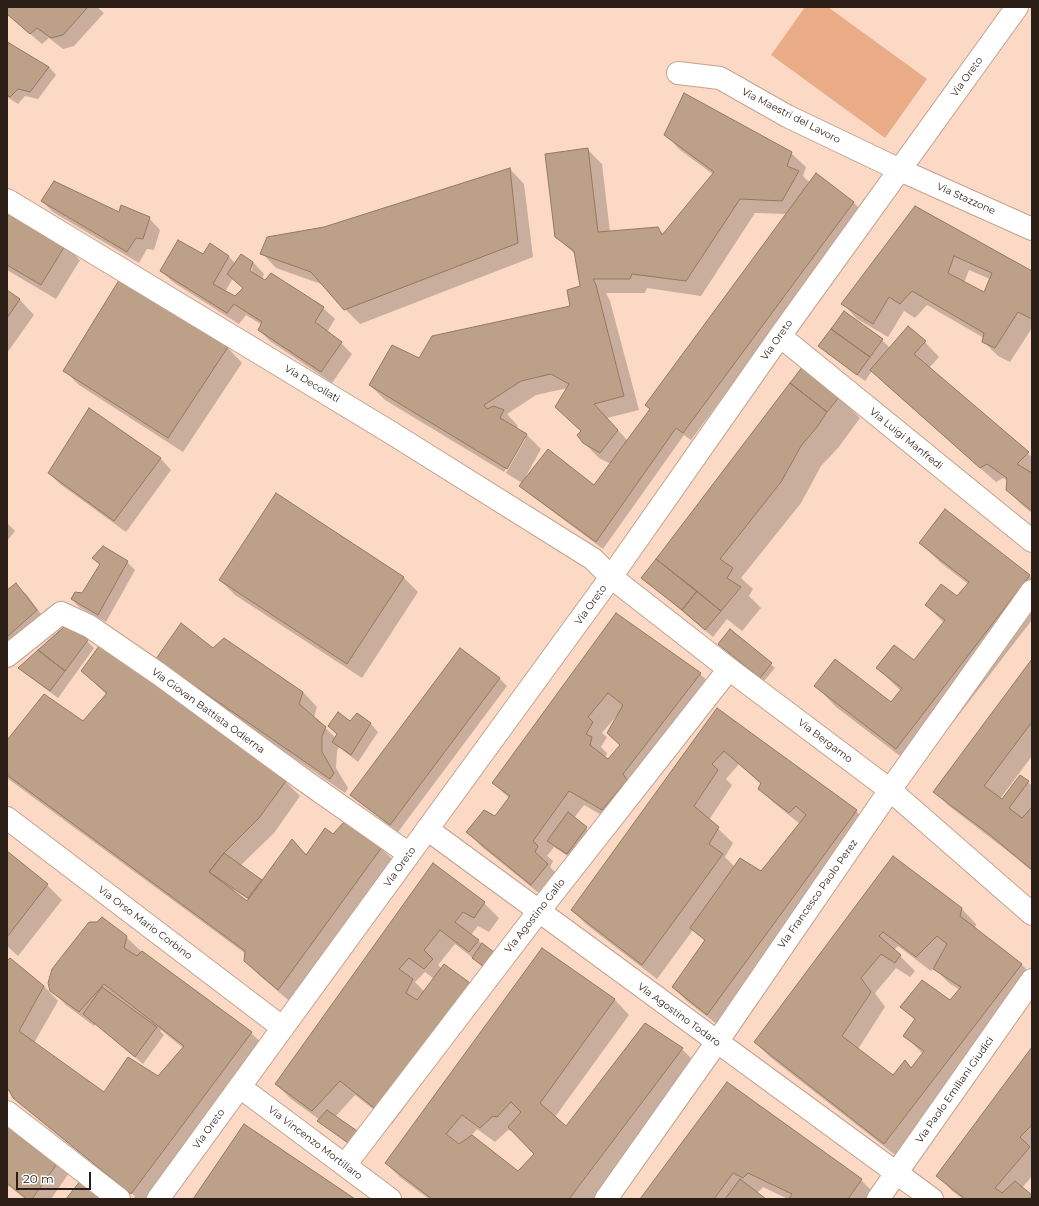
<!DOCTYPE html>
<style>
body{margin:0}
#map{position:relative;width:1039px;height:1206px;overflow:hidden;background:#fcd9c5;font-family:Montserrat,sans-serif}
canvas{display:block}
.frame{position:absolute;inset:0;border:8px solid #2a1e16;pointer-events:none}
.scale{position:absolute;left:16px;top:1172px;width:75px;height:18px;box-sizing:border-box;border:2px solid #2a1e16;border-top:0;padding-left:5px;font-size:12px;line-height:14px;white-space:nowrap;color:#2a1e16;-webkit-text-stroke:3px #fff;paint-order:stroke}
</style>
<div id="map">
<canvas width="1039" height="1206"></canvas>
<div class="frame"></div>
<div class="scale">20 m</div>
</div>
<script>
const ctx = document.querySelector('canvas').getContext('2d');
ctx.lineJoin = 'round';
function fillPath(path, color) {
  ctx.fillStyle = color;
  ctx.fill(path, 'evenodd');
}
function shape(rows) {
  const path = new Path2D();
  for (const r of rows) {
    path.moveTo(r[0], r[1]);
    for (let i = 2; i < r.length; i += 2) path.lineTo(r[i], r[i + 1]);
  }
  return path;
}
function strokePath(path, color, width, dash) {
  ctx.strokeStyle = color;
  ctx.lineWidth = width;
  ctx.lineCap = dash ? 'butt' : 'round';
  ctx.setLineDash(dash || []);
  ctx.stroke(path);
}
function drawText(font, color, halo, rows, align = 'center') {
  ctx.font = font + ' Montserrat,sans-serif';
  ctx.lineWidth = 3.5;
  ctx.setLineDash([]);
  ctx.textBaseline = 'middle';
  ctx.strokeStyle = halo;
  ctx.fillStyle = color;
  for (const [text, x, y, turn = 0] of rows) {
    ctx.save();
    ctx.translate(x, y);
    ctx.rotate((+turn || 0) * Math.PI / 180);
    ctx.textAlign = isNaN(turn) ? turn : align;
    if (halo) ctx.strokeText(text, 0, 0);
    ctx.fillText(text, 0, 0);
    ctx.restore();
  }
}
const green = shape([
 [805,7,828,7,927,79,885,138,771,55]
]);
const shadow = shape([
 [7,7,97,7,104,13,74,46,63,49,49,38,42,44,7,14],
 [7,40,15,48,49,67,56,75,38,99,25,96,18,104,7,97],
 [666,135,791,153,806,167,803,176,810,183,853,202,861,210,691,440,684,435,603,549,528,493,520,486,522,483,506,473,526,438,524,438,504,472,385,400,370,385,419,359,571,307,581,286,576,255,556,237,587,149,602,164,610,232,657,228,664,235,714,175,680,150],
 [755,213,786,214,628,441,607,418,639,410,610,301,606,293,645,293,647,288,701,296],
 [568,388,582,431,584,443,599,458,611,464,594,486,526,476,541,449,527,435,516,429,518,426,507,414,536,395],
 [510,169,524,184,533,257,360,324,345,309,324,285,276,268,262,253,324,228],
 [42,201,149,218,160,230,154,250,147,249,139,263,53,212],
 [916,208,1032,272,1032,328,1010,362,998,356,983,341,984,338,927,305,915,318,904,311,888,337,857,319,843,304],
 [969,270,990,279,984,293,964,283],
 [7,211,65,245,80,260,56,299,7,270],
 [204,255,228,256,236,264,253,262,264,274,262,280,323,308,335,319,327,332,341,343,352,354,332,383,270,341,259,330,262,325,246,315,239,324,173,282,161,271],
 [253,266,250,276,250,269],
 [233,278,243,288,235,298,225,292],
 [122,278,228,348,242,363,183,452,79,385,65,371],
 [7,291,20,300,34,315,7,353],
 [844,312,882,340,890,348,925,342,939,357,929,368,1032,457,1032,513,1022,505,1007,490,1008,481,1003,478,996,482,886,385,872,371,865,381,827,353,820,346],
 [839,397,860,418,838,448,821,466,801,503,741,578,753,589,749,596,761,608,742,631,727,619,713,637,646,581],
 [160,458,171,470,126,532,60,484,49,473],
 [945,510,1032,578,1032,620,917,769,836,707,816,686,892,704,901,691,877,668,914,661,944,623,926,605,957,598,968,584,941,563,920,543],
 [7,523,15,531,7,541],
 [93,558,127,562,135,570,106,622,79,607,72,599,83,594,100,565],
 [403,577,418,592,362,678,235,595,220,580],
 [15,584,27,595,47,622,7,658,7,592],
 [617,614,700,674,715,688,617,824,584,805,574,818,593,835,575,861,554,847,547,856,553,861,550,867,562,879,546,899,482,847,468,832,495,817,509,798,493,783],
 [618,714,608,733,621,746,608,760,605,758,607,753,601,747,607,737,602,733],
 [730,630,775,668,764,681,723,647],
 [87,641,94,648,58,698,27,675,20,668],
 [102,644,286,782,300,796,274,833,240,866,262,882,292,841,307,855,334,835,381,848,396,863,293,1004,260,976,245,961,246,954,7,778,7,739,9,740,83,723,107,695,82,671],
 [234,890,249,900,247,902,233,892],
 [213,649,303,692,317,707,314,717,336,738,357,714,371,724,378,732,358,762,339,747,337,751,336,768,348,788,345,793,172,674],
 [460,649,500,679,507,686,398,832,359,802,351,795],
 [1032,660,1032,756,1000,799,1002,800,1028,782,1032,786,1032,871,1005,849,949,806,934,791],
 [717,709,856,811,871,826,722,1028,688,1002,673,987,705,941,693,930,657,979,587,925,572,910],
 [739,764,761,784,759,789,774,803,800,824,761,872,735,867,725,857,733,843,709,820,732,785,726,779],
 [7,853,47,885,62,900,18,956,7,946],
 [894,858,962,909,976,924,975,929,1022,965,1032,975,899,1158,770,1057,755,1042],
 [898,946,931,971,934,968,949,983,960,990,950,1001,902,1006,915,1020,905,1036,923,1054,912,1068,905,1062,893,1076,858,1049,885,1007,875,993,896,968,910,977,915,971,894,950],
 [433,865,484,903,499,918,489,932,478,926,471,935,482,944,488,970,455,944,438,965,442,969,444,966,470,984,484,999,392,1124,355,1095,335,1117,355,1148,322,1124,320,1120,291,1099,276,1084],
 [425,972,434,979,425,992,415,982],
 [126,937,142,952,251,1033,266,1047,152,1199,135,1199,29,1112,28,1111,134,1198,135,1196,25,1106,25,1108,7,1090,7,963,44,986,58,1001,34,1043,104,1094,158,1078,183,1048,161,1030,160,1031,164,1035,143,1064,96,1024,94,1026,66,1005,51,990],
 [542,950,615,1000,629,1015,555,1117,567,1127,645,1025,682,1049,697,1064,595,1199,429,1199,401,1178,386,1163],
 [477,1129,495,1142,508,1130,512,1131,535,1154,518,1172,471,1136],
 [1032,1048,1032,1176,1022,1188,1032,1197,1032,1199,963,1199,952,1191,938,1176],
 [727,1084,861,1180,876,1195,873,1199,788,1199,763,1187,757,1193,765,1199,641,1199],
 [7,1115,69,1173,51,1199,25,1199,9,1186,7,1187]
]);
const building = shape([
 [7,7,88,7,63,35,51,38,37,28,30,34,7,14,7,7],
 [9,43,49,67,30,92,18,89,10,97,7,95,7,46,9,43],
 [684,93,792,152,787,166,799,171,782,201,740,199,686,281,632,274,630,279,593,279,596,285,624,396,594,404,618,430,600,453,583,443,577,435,581,431,555,407,569,384,551,374,521,381,484,405,487,409,494,406,504,410,500,418,527,434,507,469,369,385,392,345,419,358,432,336,570,306,567,290,580,286,574,251,555,237,545,154,588,148,598,232,658,227,662,235,714,172,664,135,684,93],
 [510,168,518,243,344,310,311,272,260,254,267,237,324,227,510,168],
 [816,173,854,202,683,433,676,428,596,542,519,486,548,449,594,485,650,409,645,405,816,173],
 [54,181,119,212,121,205,150,217,143,239,136,238,127,252,41,201,54,181],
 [915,206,1032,271,1032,319,1018,312,995,348,982,342,984,333,912,291,900,304,889,297,873,324,841,304,915,206],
 [954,256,992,273,984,292,948,273,954,256],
 [7,210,66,244,41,285,7,265,7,210],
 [178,240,203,254,210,243,229,256,213,284,235,296,243,288,227,274,241,254,253,262,250,271,265,280,271,273,324,307,315,322,342,342,321,372,258,330,262,322,234,304,227,313,160,271,178,240],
 [121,277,228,347,168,438,63,371,121,277],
 [7,290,20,299,7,318,7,290],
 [844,311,883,339,870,357,831,329,844,311],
 [908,326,926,341,914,354,1029,452,1017,464,1032,473,1032,511,1006,490,1007,478,987,464,980,468,870,370,908,326],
 [831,329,870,357,857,375,818,346,831,329],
 [803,366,840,396,827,412,790,383,803,366],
 [790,383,827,412,817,427,801,446,781,482,720,559,733,568,727,578,741,587,721,611,656,559,790,383],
 [89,408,161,458,114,521,48,473,89,408],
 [276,493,404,577,347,664,219,580,276,493],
 [945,509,1030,575,896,749,814,686,835,659,891,702,902,688,876,668,894,645,914,660,945,620,925,605,941,584,957,596,969,582,919,543,945,509],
 [103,546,128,561,98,615,71,599,75,592,82,593,100,564,92,558,103,546],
 [656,559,697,591,682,610,641,578,656,559],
 [16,583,37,610,7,637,7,590,16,583],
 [697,591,721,611,705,630,682,610,697,591],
 [616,613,701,673,623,774,627,780,602,810,569,791,533,841,538,846,535,852,548,864,531,885,466,832,484,810,495,816,510,796,492,783,616,613],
 [608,693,623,705,607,733,620,745,608,759,590,745,592,737,586,734,593,722,588,717,608,693],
 [181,623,213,648,224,638,303,692,299,704,326,727,322,736,322,752,334,773,330,779,156,659,181,623],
 [66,625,78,632,88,640,65,671,38,650,66,625],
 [730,629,772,663,760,678,718,644,730,629],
 [102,642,286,781,259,818,224,853,209,872,247,901,292,839,306,855,325,828,333,834,345,821,382,847,278,990,244,961,245,951,7,775,7,738,8,739,44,694,83,721,107,693,81,671,102,642],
 [460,648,500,678,390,825,350,795,460,648],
 [38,650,65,671,50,691,18,668,38,650],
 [1032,659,1032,722,984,786,1002,799,1020,775,1029,781,1009,808,1022,818,1032,807,1032,870,989,834,933,792,1032,659],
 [717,708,857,810,707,1015,672,987,705,940,690,928,740,858,761,871,806,815,796,806,789,813,758,789,761,783,724,751,712,764,718,770,694,806,719,827,709,844,723,854,642,965,571,910,717,708],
 [338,712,350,721,357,713,371,723,351,755,332,742,337,734,328,726,338,712],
 [568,812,587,827,567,854,547,841,568,812],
 [7,851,48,884,7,937,7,851],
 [224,853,262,880,248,898,209,872,224,853],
 [893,856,962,908,960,916,1022,964,884,1144,754,1042,893,856],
 [883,932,916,957,937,936,947,944,933,969,961,987,950,1000,922,980,900,1007,915,1019,903,1036,924,1051,911,1068,905,1060,893,1075,842,1036,871,992,861,978,881,954,895,963,901,955,879,936,883,932],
 [433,863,485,902,474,918,463,912,455,922,479,940,469,952,440,930,424,950,433,959,424,969,409,958,399,969,413,979,406,993,417,1000,444,964,470,983,377,1110,340,1081,312,1111,275,1084,433,863],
 [102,917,127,936,124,948,137,956,142,951,252,1032,131,1194,13,1098,9,1090,7,1088,7,961,10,958,44,986,19,1031,104,1092,128,1057,158,1076,184,1046,104,984,79,1012,50,991,48,983,52,969,89,922,97,922,102,917],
 [482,943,495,953,484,967,472,958,482,943],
 [542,948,615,999,540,1103,566,1126,645,1023,683,1048,569,1199,432,1199,385,1163,542,948],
 [511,1102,521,1112,508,1127,534,1154,518,1171,472,1135,459,1144,446,1134,462,1115,480,1128,493,1116,497,1117,511,1102],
 [102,987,157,1027,135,1057,83,1014,102,987],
 [1032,1047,1032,1125,1020,1137,1030,1147,995,1188,1002,1193,1015,1181,1032,1195,1029,1199,965,1199,936,1176,1032,1047],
 [727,1082,862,1179,848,1199,789,1199,792,1194,748,1173,743,1178,733,1173,714,1199,640,1199,727,1082],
 [327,1110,360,1133,351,1145,317,1121,327,1110],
 [7,1113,59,1161,32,1199,27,1199,7,1183,7,1113],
 [244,1124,355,1199,193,1199,244,1124],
 [740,1179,766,1199,725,1199,740,1179],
 [81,1180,107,1199,66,1199,81,1180]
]);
const minor = shape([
 [678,73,720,78,787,116,900,170,1032,229],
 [7,200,390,432,593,559,611,577,729,669,890,790,1032,914],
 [780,336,1032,541],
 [7,656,61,613,89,626,159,674,305,781,409,854],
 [7,818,283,1028],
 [427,829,932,1199],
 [240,1087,390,1199],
 [7,1112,119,1199],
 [345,1165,539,911,729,669],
 [158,1199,611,577,780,336,1017,7],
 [606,1199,717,1042,890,790,1032,591],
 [878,1199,1032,980]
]);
const streetNames = [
 ["Via Oreto",967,77,-54],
 ["Via Maestri del Lavoro",791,116,27],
 ["Via Stazzone",966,199,24],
 ["Via Oreto",777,340,-55],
 ["Via Decollati",312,384,31],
 ["Via Luigi Manfredi",906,439,39],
 ["Via Oreto",591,605,-54],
 ["Via Giovan Battista Odierna",208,711,36],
 ["Via Bergamo",825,741,37],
 ["Via Oreto",400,867,-54],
 ["Via Francesco Paolo Perez",818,894,-55],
 ["Via Agostino Gallo",535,916,-52],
 ["Via Orso Mario Corbino",145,923,37],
 ["Via Agostino Todaro",679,1015,36],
 ["Via Paolo Emiliani Giudici",955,1090,-55],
 ["Via Oreto",209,1129,-54],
 ["Via Vincenzo Mortillaro",315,1143,37]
];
fillPath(green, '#eaac87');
fillPath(shadow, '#0003');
fillPath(building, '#bda088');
strokePath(building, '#937861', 1);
strokePath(minor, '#c3a28f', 24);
strokePath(minor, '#fff', 22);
drawText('10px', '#2a1e16', '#fff', streetNames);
</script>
